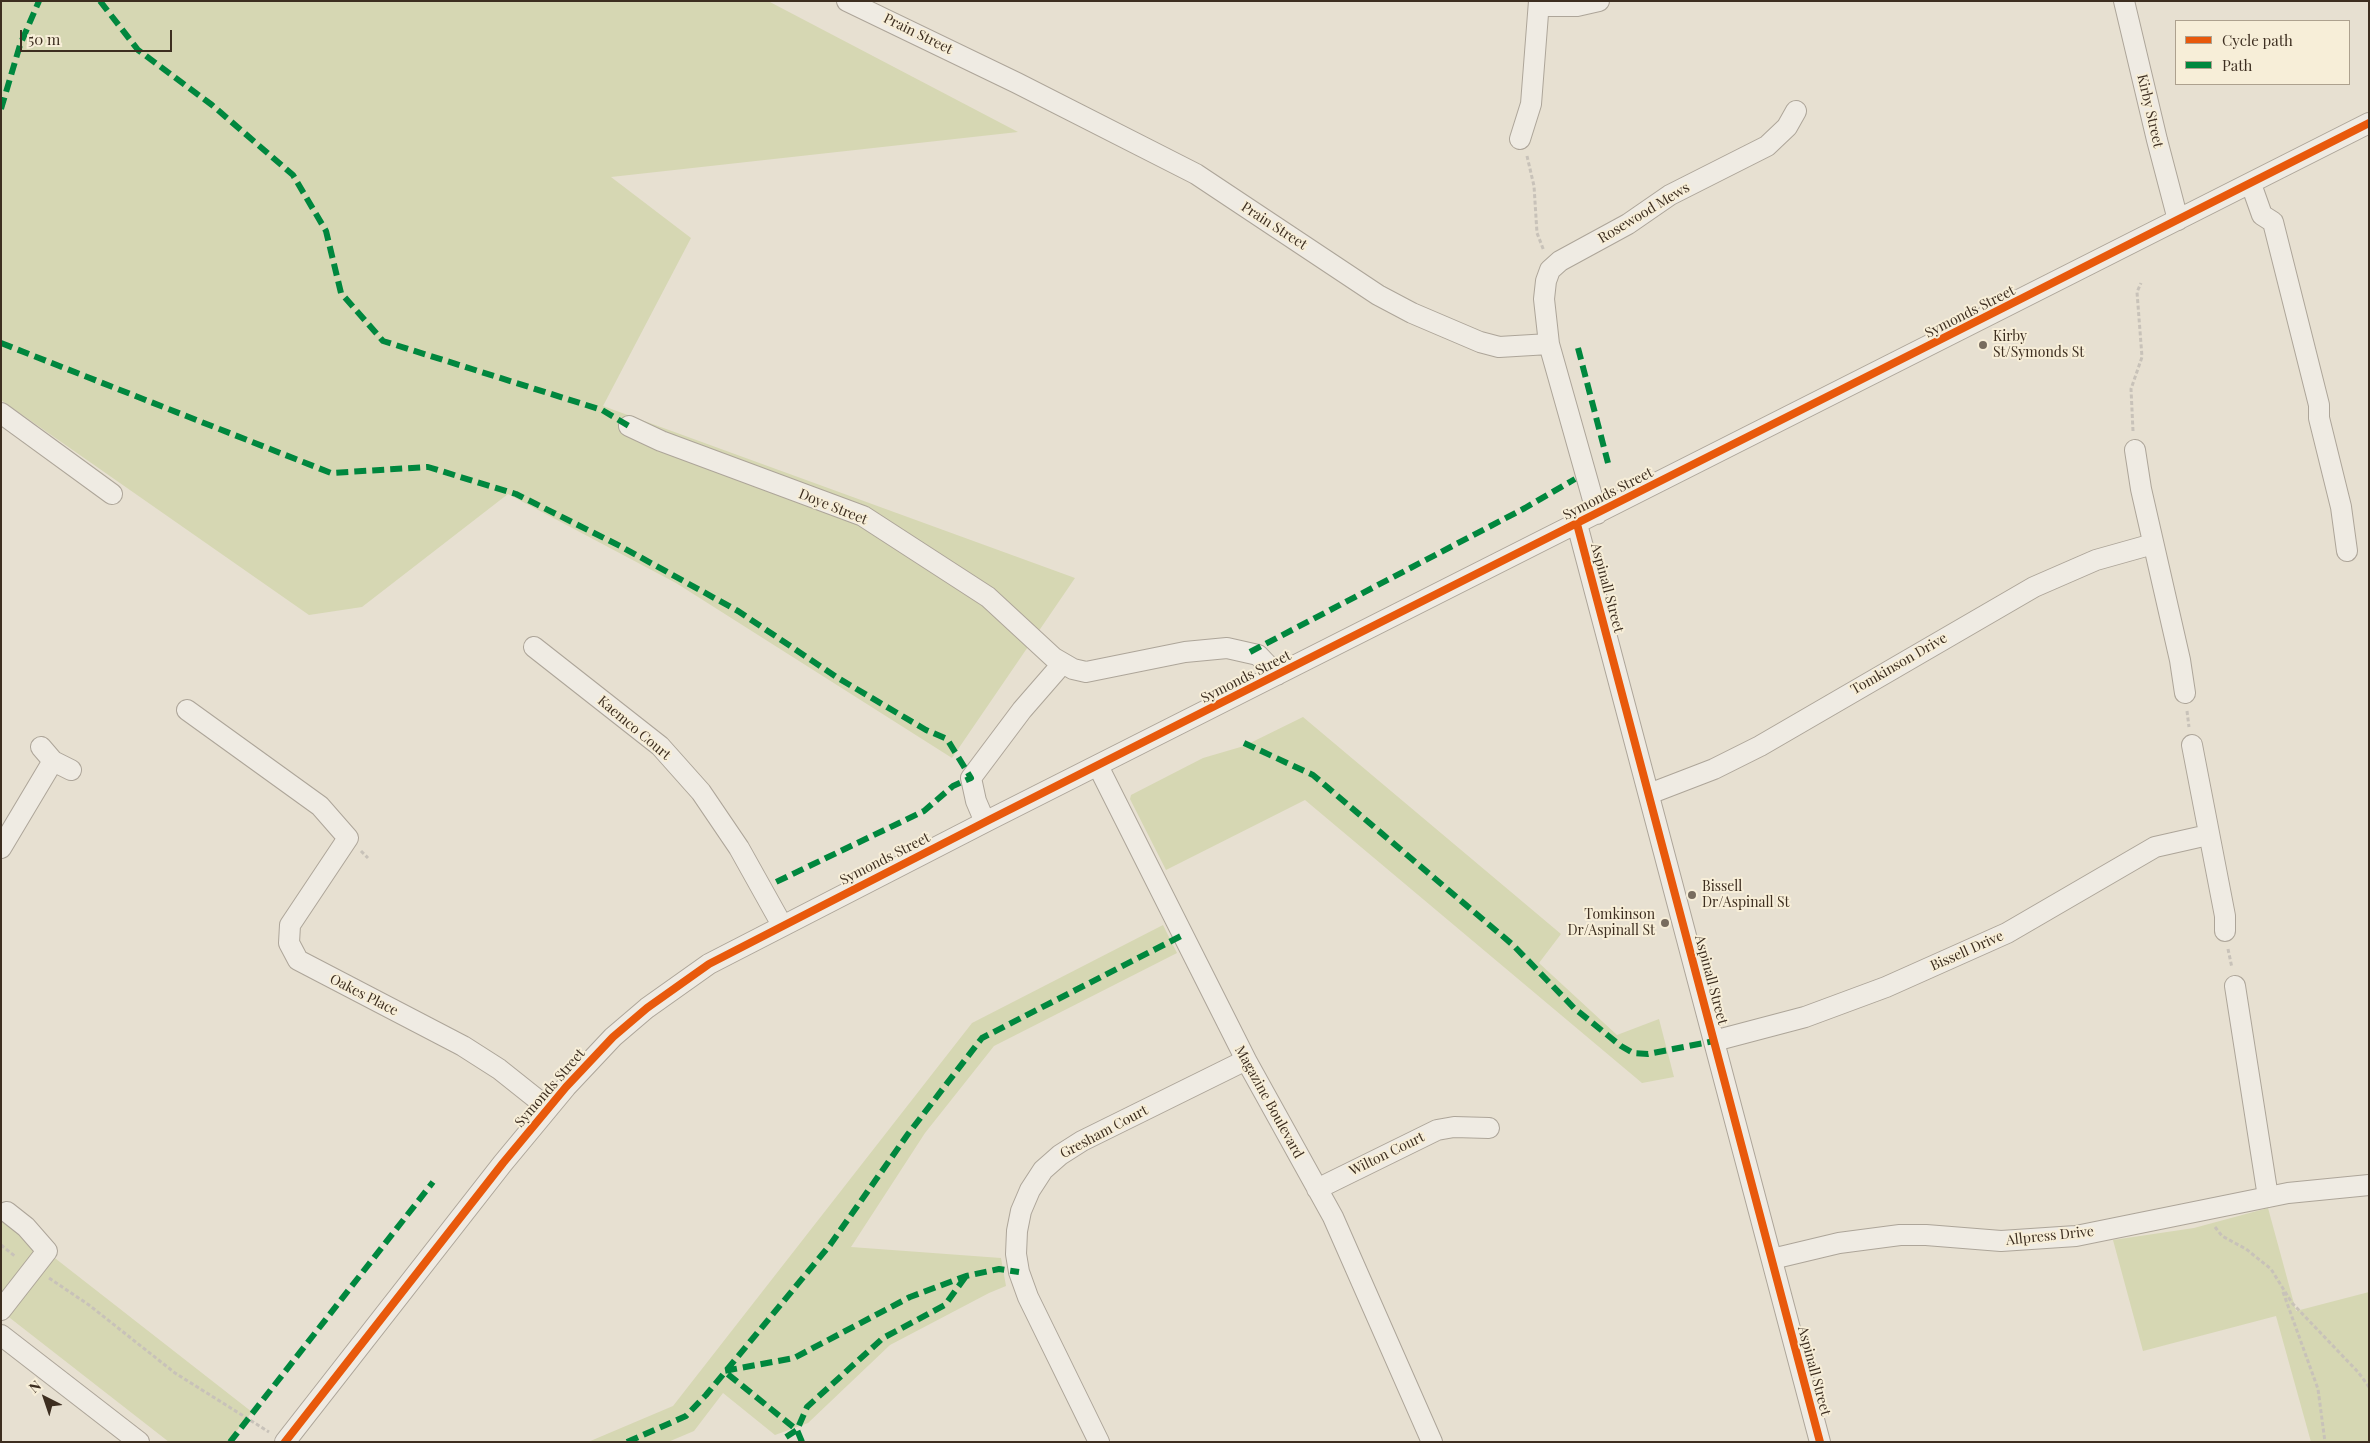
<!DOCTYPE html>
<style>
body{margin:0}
#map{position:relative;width:2370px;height:1443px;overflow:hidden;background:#e7e0d1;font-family:"Playfair Display",serif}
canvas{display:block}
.frame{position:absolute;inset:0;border:2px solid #3d2e20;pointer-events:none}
.legend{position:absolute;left:2175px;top:20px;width:175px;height:65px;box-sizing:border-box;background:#f7eed8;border:1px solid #ada18e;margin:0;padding:6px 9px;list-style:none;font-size:15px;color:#3d2e20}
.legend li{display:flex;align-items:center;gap:10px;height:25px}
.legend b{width:25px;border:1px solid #ada18e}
.north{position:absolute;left:20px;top:1373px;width:50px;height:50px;-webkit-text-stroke:4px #f7eed8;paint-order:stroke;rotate:319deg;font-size:14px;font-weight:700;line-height:20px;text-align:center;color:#3d2e20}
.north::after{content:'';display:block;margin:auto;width:18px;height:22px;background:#3d2e20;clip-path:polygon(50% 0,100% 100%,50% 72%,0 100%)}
.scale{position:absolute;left:20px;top:30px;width:152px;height:22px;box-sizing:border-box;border:2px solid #3d2e20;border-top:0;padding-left:6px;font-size:15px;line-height:18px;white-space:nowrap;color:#3d2e20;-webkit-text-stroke:4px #f7eed8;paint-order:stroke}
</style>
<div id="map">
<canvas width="2370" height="1443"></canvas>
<div class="frame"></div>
<ul class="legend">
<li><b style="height:6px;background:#e8590c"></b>Cycle path</li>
<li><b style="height:6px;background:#00873e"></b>Path</li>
</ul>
<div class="north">N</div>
<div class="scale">50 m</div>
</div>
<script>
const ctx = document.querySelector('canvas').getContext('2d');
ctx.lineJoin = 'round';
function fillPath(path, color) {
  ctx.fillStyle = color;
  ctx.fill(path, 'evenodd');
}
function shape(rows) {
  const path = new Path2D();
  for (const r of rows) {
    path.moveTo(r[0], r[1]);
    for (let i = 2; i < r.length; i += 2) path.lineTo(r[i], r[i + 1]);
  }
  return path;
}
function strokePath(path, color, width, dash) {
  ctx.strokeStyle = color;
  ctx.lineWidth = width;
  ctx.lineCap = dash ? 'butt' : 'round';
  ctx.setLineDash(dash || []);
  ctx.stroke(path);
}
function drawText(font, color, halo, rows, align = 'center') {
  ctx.font = font + ' "Playfair Display",serif';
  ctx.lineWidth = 4;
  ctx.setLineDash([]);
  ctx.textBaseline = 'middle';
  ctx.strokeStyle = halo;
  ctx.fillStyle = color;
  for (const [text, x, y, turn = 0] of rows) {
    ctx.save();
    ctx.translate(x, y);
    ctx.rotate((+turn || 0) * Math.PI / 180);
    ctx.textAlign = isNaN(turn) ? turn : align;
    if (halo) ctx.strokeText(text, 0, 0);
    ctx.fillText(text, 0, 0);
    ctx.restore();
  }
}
const green = shape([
 [1,1,768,1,1018,132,611,177,691,238,603,406,1075,578,952,758,676,583,508,494,362,607,309,615,1,400],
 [1303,717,1561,934,1539,963,1617,1035,1659,1019,1674,1077,1642,1083,1305,800,1166,870,1130,799,1131,795,1203,758,1244,746],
 [1163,925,1177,953,994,1046,925,1133,851,1247,1001,1258,1006,1286,989,1293,890,1345,808,1423,775,1435,723,1393,694,1431,668,1442,588,1442,673,1406,972,1023],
 [2268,1208,2296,1311,2369,1292,2369,1442,2311,1442,2276,1316,2143,1351,2113,1240,2194,1228],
 [1,1216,252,1412,228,1442,169,1442,1,1311]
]);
const path = shape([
 [1527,156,1534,186,1537,233,1544,251],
 [2133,431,2131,389,2142,357,2137,292,2141,283],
 [2187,711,2189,727],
 [361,851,368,858],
 [2228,949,2232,968],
 [2215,1227,2222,1236,2246,1249,2271,1269,2292,1303,2358,1372,2369,1387],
 [1,1245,16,1257],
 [49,1278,89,1305,175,1373,269,1432],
 [2283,1292,2318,1389,2325,1442]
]);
const minor = shape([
 [847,1,1017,83,1196,174,1378,295,1412,313,1480,342,1499,347,1549,344],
 [2124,1,2157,140,2178,220],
 [1539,6,1577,6,1599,1],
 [1520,139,1531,104,1539,1],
 [2251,184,2262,215,2273,222,2319,405,2319,418,2341,507,2347,551],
 [1,413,112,494],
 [629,426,661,441,863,516,988,597,1054,658,1073,669,1086,672,1185,652,1227,648,1258,655,1277,675],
 [2135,450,2141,489,2180,660,2185,693],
 [1597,514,1549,344,1544,299,1546,281,1550,270,1560,261,1628,224,1670,195,1767,146,1787,127,1796,111],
 [1577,524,1820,1442],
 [534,647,660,746,701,792,739,848,782,925],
 [187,710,320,806,348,838,290,925,289,943,298,960,463,1046,499,1069,548,1108],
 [2192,745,2225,916,2225,931],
 [41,747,53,761,71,770],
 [1098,766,1246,1060,1333,1217,1432,1442],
 [1649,794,1714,769,1760,746,2034,587,2096,560,2153,544],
 [985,822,976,801,971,778,1022,710,1062,664],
 [1,848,53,761],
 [2235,986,2268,1197],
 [1714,1041,1805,1017,1886,987,2007,933,2155,847,2208,835],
 [1317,1189,1437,1130,1454,1127,1489,1128],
 [1772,1259,1839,1243,1900,1235,1926,1235,2001,1241,2076,1236,2288,1193,2369,1185],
 [1,1310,47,1251,26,1227,7,1212],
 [1,1335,139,1442],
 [285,1442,503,1163,566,1087,613,1037,647,1008,709,964,991,819,2369,123],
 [1099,1442,1028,1297,1019,1272,1016,1254,1017,1231,1021,1211,1030,1190,1043,1170,1060,1155,1082,1141,1246,1060]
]);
const quiet = shape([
 [100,1,138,50,212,105,293,175,326,231,341,293,383,341,602,410,629,426],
 [1,109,20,45,39,1],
 [1,343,331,473,428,467,516,494,620,546,738,611,838,678,926,730,947,739,971,778,953,786,924,811,776,882],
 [1578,348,1608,463],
 [1250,652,1525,508,1575,479],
 [1244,743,1313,775,1513,945,1574,1008,1621,1046,1633,1053,1648,1054,1714,1041],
 [786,1437,797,1430,807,1407,883,1338,945,1305,966,1276],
 [230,1442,433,1182],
 [627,1442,686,1416,706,1395,830,1245,908,1134,982,1038,1183,935],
 [802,1442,797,1430,724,1371,794,1358,910,1297,966,1276,999,1269,1019,1272]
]);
const cycleway = shape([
 [1577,524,1820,1442],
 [285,1442,503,1163,566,1087,613,1037,647,1008,709,964,991,819,2369,123]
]);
const markers = [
 [1983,345,5,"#786c5e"],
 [1692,895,5,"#786c5e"],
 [1665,923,5,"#786c5e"]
];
const streetNames = [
 ["Prain Street",918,34,26],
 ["Kirby Street",2150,111,77],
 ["Rosewood Mews",1644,213,-31],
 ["Prain Street",1274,226,33],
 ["Symonds Street",1970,312,-27],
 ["Symonds Street",1608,494,-27],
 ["Doye Street",833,507,22],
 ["Aspinall Street",1607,588,75],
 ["Tomkinson Drive",1899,664,-30],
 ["Symonds Street",1246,677,-27],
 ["Kaemco Court",634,728,40],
 ["Symonds Street",885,859,-27],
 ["Bissell Drive",1967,951,-24],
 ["Aspinall Street",1711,980,75],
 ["Oakes Place",364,995,27],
 ["Symonds Street",550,1088,-49],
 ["Magazine Boulevard",1269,1102,61],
 ["Gresham Court",1104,1132,-28],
 ["Wilton Court",1387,1154,-26],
 ["Allpress Drive",2050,1236,-6],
 ["Aspinall Street",1814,1371,75]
];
const poiNames = [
 ["Kirby",1993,337],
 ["St/Symonds St",1993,353],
 ["Bissell",1702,887],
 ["Dr/Aspinall St",1702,903],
 ["Tomkinson",1655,915,"right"],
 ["Dr/Aspinall St",1655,931,"right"]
];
fillPath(green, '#d6d7b3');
strokePath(minor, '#ada599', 22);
strokePath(path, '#c8c2b9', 3, [4, 2.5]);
strokePath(minor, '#efebe3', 20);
strokePath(quiet, '#00873e', 6, [12, 6]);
strokePath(cycleway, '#e8590c', 8);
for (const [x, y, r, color] of markers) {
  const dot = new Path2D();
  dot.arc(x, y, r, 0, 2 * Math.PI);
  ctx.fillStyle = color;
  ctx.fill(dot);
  strokePath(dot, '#f7eed8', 2);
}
drawText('14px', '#3d2e20', '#f7eed8', streetNames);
drawText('14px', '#3d2e20', '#f7eed8', poiNames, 'left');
</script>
